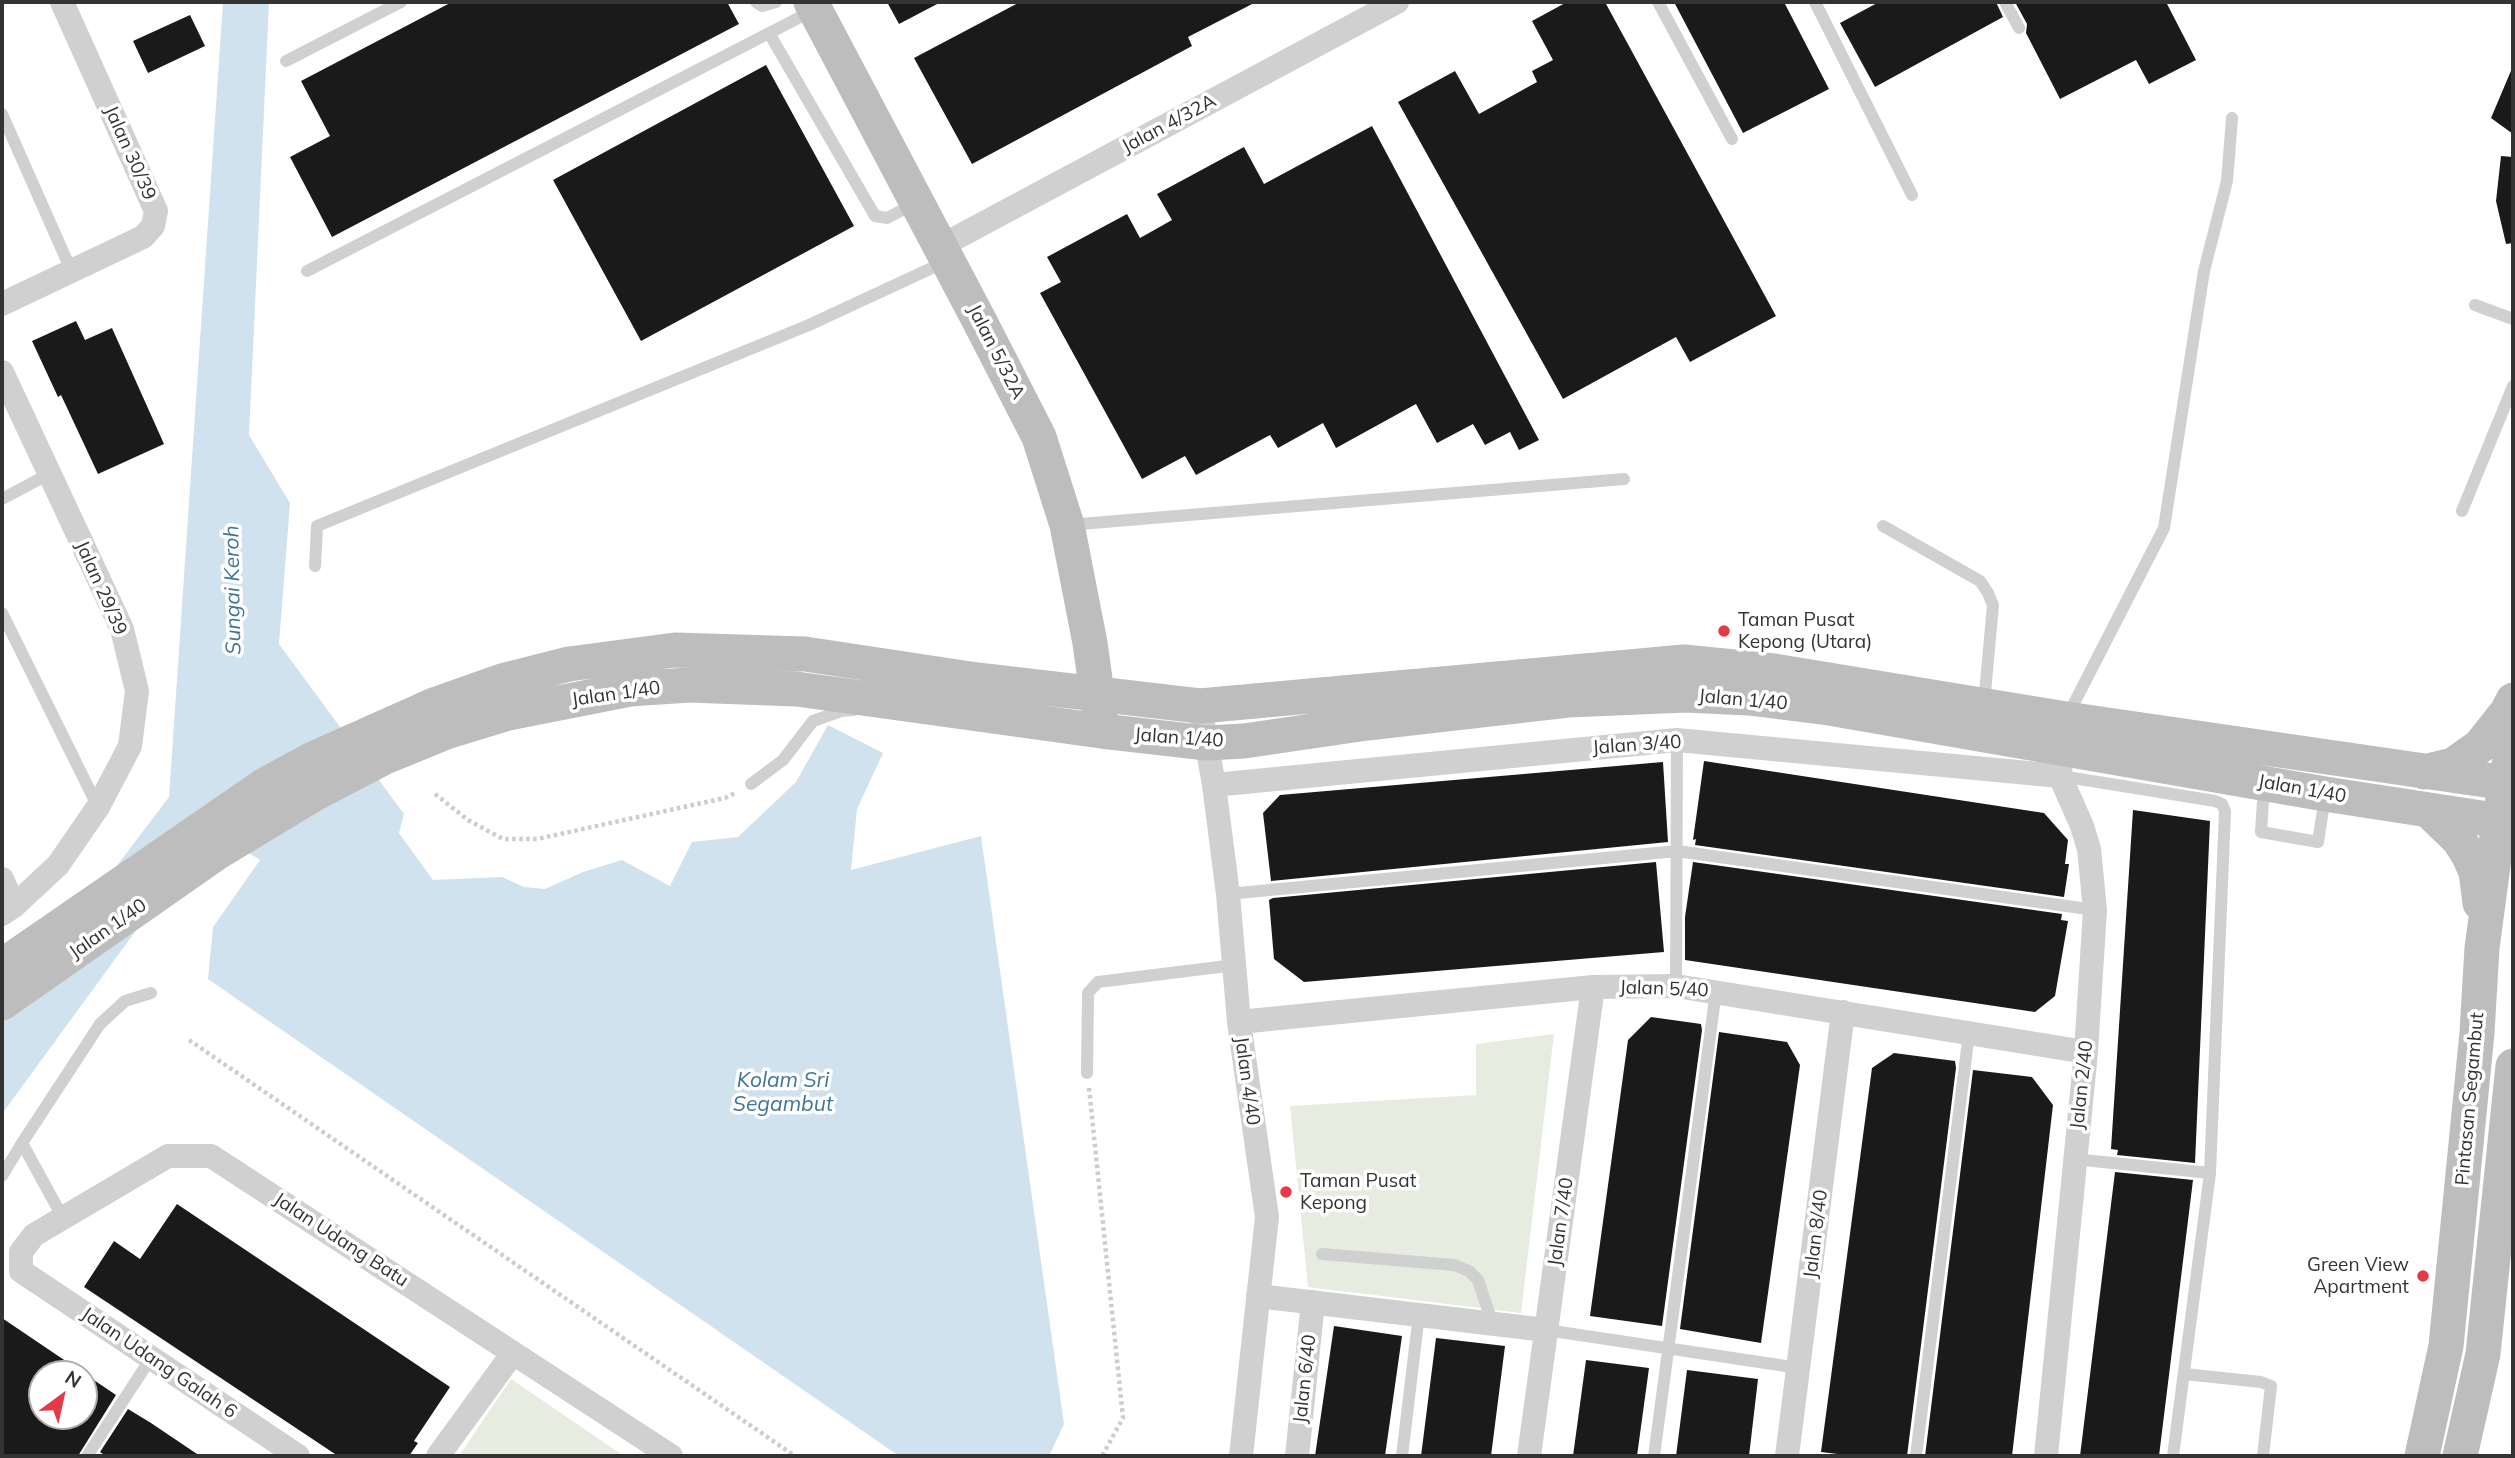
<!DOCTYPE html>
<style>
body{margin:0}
#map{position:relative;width:2515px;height:1458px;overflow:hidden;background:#fff;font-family:Mulish,sans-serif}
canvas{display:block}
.frame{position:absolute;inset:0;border:4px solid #333;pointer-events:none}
.north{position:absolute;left:28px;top:1360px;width:70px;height:70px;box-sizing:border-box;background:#fff;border:2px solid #adadad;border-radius:50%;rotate:33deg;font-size:19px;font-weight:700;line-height:28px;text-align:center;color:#333}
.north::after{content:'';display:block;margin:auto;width:24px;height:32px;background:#e63946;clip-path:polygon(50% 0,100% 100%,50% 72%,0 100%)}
</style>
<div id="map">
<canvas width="2515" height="1458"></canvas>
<div class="frame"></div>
<div class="north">N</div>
</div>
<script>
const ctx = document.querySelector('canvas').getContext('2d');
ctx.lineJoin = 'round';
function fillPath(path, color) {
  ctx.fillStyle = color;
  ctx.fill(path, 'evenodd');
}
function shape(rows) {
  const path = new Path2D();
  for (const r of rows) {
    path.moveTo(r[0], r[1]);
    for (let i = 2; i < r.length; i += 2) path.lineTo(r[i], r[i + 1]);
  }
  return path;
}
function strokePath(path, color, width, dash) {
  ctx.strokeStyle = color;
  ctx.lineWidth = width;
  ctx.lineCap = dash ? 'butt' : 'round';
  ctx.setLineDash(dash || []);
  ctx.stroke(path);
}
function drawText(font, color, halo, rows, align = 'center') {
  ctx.font = font + ' Mulish,sans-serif';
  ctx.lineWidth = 7;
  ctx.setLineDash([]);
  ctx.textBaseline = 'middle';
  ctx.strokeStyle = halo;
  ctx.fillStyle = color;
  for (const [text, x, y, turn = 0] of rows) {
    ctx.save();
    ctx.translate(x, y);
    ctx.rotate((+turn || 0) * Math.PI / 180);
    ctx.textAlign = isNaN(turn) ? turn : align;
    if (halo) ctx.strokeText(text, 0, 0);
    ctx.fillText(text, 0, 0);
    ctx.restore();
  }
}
const green = shape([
 [1554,1034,1521,1313,1308,1287,1290,1106,1476,1095,1476,1044],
 [511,1379,624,1456,459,1456]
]);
const water = shape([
 [223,2,269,2,249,435,290,503,279,644,404,814,399,833,433,880,502,877,524,887,545,889,583,872,622,860,670,886,692,842,738,837,796,782,828,725,883,753,857,809,851,870,981,836,1064,1424,1049,1456,899,1456,208,979,213,927,260,860,210,829,2,1114,2,1017,169,797]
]);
const building = shape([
 [452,2,727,2,739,24,332,237,290,157,330,136,301,81],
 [887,2,941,2,899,24],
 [1020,2,1256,2,1188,37,1192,46,972,164,914,58],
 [1567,2,1605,2,1776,316,1690,362,1676,337,1563,399,1398,102,1455,71,1479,114,1537,82,1532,71,1553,60,1532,21],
 [1674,2,1784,2,1829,89,1743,133],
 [1879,2,1996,2,2003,17,1875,87,1840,23],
 [2015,2,2166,2,2196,60,2149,84,2136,60,2060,99,2026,33,2027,24],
 [190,15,205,46,148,73,133,41],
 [766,65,854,226,641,341,553,180],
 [2513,66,2513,134,2491,118],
 [1372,126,1539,440,1519,450,1510,432,1485,445,1473,424,1437,443,1416,404,1336,448,1323,423,1278,448,1270,435,1196,475,1185,456,1142,479,1040,293,1061,282,1047,257,1127,214,1140,238,1172,220,1157,194,1244,147,1264,184],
 [2501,156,2513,157,2513,243,2506,244,2496,201],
 [76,321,85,340,112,328,164,444,98,474,61,395,58,397,32,341],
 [1704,761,2044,813,2068,840,2065,864,2069,864,2064,897,1695,845,1696,839,1693,840],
 [1663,762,1668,842,1271,881,1263,813,1280,795],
 [2133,810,2210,821,2195,1163,2117,1155,2118,1150,2111,1149],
 [1656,862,1664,952,1304,982,1274,959,1269,900,1273,898],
 [1693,862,2062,914,2061,920,2068,921,2055,996,2035,1012,1685,960,1685,917],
 [1651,1017,1701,1024,1702,1030,1662,1326,1590,1316,1628,1040],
 [1719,1032,1787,1042,1800,1065,1761,1343,1680,1329],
 [1894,1053,1955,1061,1956,1068,1907,1456,1854,1456,1821,1452,1872,1068],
 [1973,1070,2032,1077,2053,1105,2012,1456,1925,1456],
 [2115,1172,2193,1180,2159,1456,2080,1456],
 [177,1204,450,1387,414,1441,418,1443,409,1456,338,1456,84,1287,114,1241,140,1259],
 [2,1318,116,1395,78,1456,2,1456],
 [42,1374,84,1374,84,1416,42,1416],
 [1334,1326,1402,1336,1385,1456,1315,1456],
 [1436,1338,1505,1346,1491,1456,1421,1456],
 [1586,1360,1649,1368,1637,1456,1573,1456],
 [1687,1370,1758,1379,1749,1456,1676,1456],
 [128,1409,151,1423,200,1456,106,1456,100,1452]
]);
const path = shape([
 [435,794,468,820,503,839,537,839,725,798,737,792],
 [189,1040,795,1456],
 [1089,1088,1123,1418,1102,1456]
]);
const lane = shape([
 [756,2,762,6,776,2],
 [1658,2,1732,139],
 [1815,2,1912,195],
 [2005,2,2019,28],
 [769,33,875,216,887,218,914,204],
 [286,61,401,2],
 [2,114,71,270],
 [307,271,812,11],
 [2475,305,2513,319],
 [2,499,49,474],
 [2462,511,2513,386],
 [1068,525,1624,479],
 [1883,526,1980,581,1988,593,1993,605,1984,704],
 [315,566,317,526,809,325,947,261],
 [2,613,98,807],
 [2068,715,2164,528,2204,271,2227,181,2232,118],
 [2061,776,2215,801,2222,804,2225,811,2210,1173,2173,1456],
 [751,784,783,760,813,721,841,711,854,710],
 [2264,786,2261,832,2318,842,2325,797],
 [1228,894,1677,851,2095,910],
 [1676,986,1677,740],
 [1087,1073,1088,993,1098,982,1235,965],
 [2074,1159,2210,1173],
 [2,1176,22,1143],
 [63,1218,22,1143,100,1024,125,1001,151,993],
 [1322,1254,1454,1265,1469,1271,1478,1280,1492,1322],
 [1546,1330,1799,1368],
 [2184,1374,2261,1382,2271,1386,2263,1456],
 [87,1456,151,1358],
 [1402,1456,1419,1314],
 [1654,1456,1716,991],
 [1916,1456,1969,1033]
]);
const street = shape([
 [941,246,1397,2],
 [2,304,143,237,153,226,156,211,62,2],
 [2,372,122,629,137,691,130,746,98,807,58,865,14,906,2,914],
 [1200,706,1214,785,1228,894,1239,1022,1267,1217,1241,1456],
 [1214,785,1677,740,2060,776],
 [2,879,14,906],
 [1239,1022,1593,987,1676,986,2086,1052],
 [1258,1296,1546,1330],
 [298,1456,21,1271,21,1252,34,1235,168,1156,211,1156,671,1456],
 [438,1456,513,1353],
 [1297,1456,1313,1302],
 [1529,1456,1593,987],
 [1787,1456,1843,1012],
 [2046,1456,2086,1052,2095,910,2089,849,2082,826,2060,776,2061,761]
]);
const secondary = shape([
 [811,2,979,320,1039,437,1067,525,1090,643,1100,715],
 [2424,772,2453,765,2480,746,2507,712,2513,700],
 [2428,810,2459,840,2469,856,2476,872,2480,903],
 [2,966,265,785,313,759,434,705,502,681,569,664,675,650,805,654,977,680,1200,706,1684,662,1774,671,2066,719,2513,784],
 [2,1003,218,852,314,794,385,757,446,732,508,713,630,689,689,685,797,689,1101,731,1207,743,1244,741,1367,723,1568,700,1686,695,1749,698,1829,708,2325,794,2513,823],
 [2422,1456,2446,1346,2477,1033,2482,948,2499,821,2513,742],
 [2460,1456,2483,1354,2513,1066]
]);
const markers = [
 [1724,631,7,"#e63946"],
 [1286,1192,7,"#e63946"],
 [2423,1276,7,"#e63946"]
];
const streetNames = [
 ["Jalan 4/32A",1169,124,-28],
 ["Jalan 30/39",130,153,66],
 ["Jalan 5/32A",996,352,63],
 ["Jalan 29/39",101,588,66],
 ["Jalan 1/40",616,694,-8],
 ["Jalan 1/40",1743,700,5],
 ["Jalan 1/40",1179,738,4],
 ["Jalan 3/40",1637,745,-4],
 ["Jalan 1/40",2302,789,10],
 ["Jalan 1/40",108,929,-35],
 ["Jalan 5/40",1664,989,2],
 ["Jalan 4/40",1247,1081,82],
 ["Jalan 2/40",2082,1085,-84],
 ["Pintasan Segambut",2470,1099,-85],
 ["Jalan 7/40",1561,1222,-82],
 ["Jalan 8/40",1816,1234,-83],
 ["Jalan Udang Batu",341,1240,33],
 ["Jalan Udang Galah 6",159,1363,34],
 ["Jalan 6/40",1305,1379,-84]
];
const poiNames = [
 ["Taman Pusat",1738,620],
 ["Kepong (Utara)",1738,642],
 ["Taman Pusat",1300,1181],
 ["Kepong",1300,1203],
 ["Green View",2409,1265,"right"],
 ["Apartment",2409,1287,"right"]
];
const waterNames = [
 ["Sungai Keroh",233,590,-91],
 ["Kolam Sri",783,1081],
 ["Segambut",783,1105]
];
fillPath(green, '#e6ecdf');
fillPath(water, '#cfe2ee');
fillPath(building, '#1a1a1a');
strokePath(path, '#cdcdcd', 4.5, [3.5, 3.5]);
strokePath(lane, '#d0d0d0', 12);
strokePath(street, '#d0d0d0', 24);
strokePath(secondary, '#bdbdbd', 35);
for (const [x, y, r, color] of markers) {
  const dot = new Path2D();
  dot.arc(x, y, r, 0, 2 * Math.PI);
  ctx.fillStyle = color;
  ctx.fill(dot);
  strokePath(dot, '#fff', 2.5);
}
drawText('19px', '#333', '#fff', streetNames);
drawText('19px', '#333', '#fff', poiNames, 'left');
drawText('italic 21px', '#3f7597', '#fff', waterNames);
</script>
